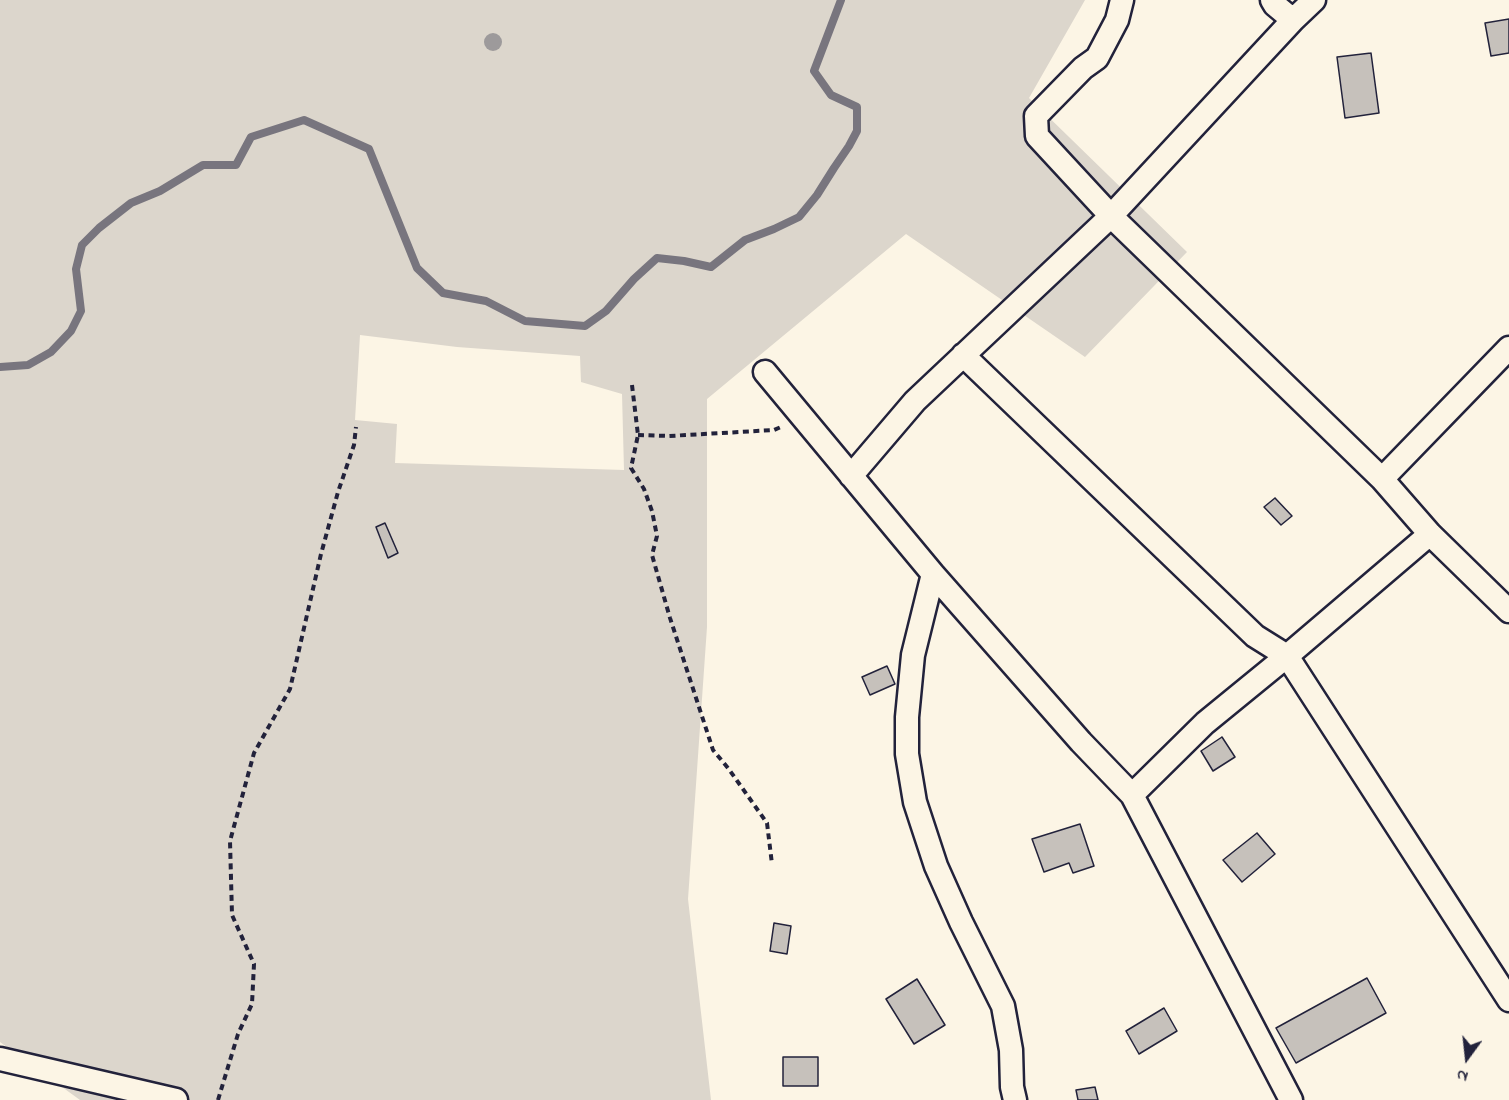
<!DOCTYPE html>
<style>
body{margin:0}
#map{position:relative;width:1509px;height:1100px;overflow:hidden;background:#fcf5e5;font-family:"Indie Flower",sans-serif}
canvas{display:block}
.north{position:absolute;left:1437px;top:1028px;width:60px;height:60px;-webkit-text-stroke:4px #fcf5e5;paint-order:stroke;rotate:195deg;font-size:16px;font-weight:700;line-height:24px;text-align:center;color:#22223b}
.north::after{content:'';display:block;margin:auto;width:21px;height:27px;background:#22223b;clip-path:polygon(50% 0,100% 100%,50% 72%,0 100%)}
</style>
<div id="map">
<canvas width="1509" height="1100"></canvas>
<div class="north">N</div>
</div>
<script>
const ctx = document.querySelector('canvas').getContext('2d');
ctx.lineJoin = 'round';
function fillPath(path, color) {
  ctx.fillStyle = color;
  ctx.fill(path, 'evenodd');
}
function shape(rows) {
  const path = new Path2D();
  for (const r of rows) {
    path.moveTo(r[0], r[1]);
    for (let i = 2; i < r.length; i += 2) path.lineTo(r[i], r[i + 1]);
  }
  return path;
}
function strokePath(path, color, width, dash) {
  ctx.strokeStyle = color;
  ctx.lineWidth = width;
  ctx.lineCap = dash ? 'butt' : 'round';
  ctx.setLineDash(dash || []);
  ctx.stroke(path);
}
const green = shape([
 [0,0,1085,0,1029,98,1187,252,1085,357,906,234,707,399,707,627,688,899,711,1100,80,1100,0,1042],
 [360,335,457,347,580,356,581,382,622,394,624,470,395,463,397,424,355,420]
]);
const stream = shape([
 [0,367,28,365,51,352,71,331,81,311,76,269,82,245,99,228,131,203,160,191,203,165,236,165,251,137,304,120,369,149,417,268,443,293,486,301,525,321,585,326,606,311,634,279,657,258,684,261,711,267,745,240,774,229,799,217,817,195,834,168,849,146,857,131,857,107,831,95,814,71,841,0]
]);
const building = shape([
 [1509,19,1509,53,1491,56,1485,23,1509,19],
 [1371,53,1379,113,1345,118,1337,57,1371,53],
 [1275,498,1292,516,1281,525,1264,507,1275,498],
 [385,523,398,553,388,558,376,527,385,523],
 [887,666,895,684,870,695,862,677,887,666],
 [1222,737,1235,757,1213,771,1201,751,1222,737],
 [1080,824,1094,866,1073,873,1069,863,1044,872,1032,839,1080,824],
 [1257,833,1275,854,1242,882,1223,860,1257,833],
 [774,923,791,926,787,954,770,951,774,923],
 [1367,978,1386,1013,1296,1063,1276,1028,1367,978],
 [917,979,945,1025,914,1044,886,999,917,979],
 [1164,1008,1177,1031,1139,1054,1126,1031,1164,1008],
 [783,1057,818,1057,818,1086,783,1086,783,1057],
 [1095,1087,1098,1100,1078,1100,1076,1090,1095,1087]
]);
const path = shape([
 [632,385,638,435,631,468,644,489,652,511,657,536,652,555,670,618,713,750,728,768,767,823,772,864],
 [638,435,669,436,774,430,781,427],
 [218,1100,238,1034,252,1004,254,964,232,915,230,841,254,753,290,689,321,554,338,492,354,445,356,427]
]);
const minor = shape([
 [1122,0,1117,20,1097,58,1083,68,1036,116,1037,136,1111,216,1382,479,1430,534,1509,611],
 [1272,0,1275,5,1293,20],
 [963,355,1255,636,1287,656,1509,1000],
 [765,372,933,574,1081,742,1132,795,1291,1100],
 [851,476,915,401,1111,216,1293,20,1314,0],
 [1382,479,1509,348],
 [933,574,913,655,907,717,907,754,915,802,936,866,961,922,1003,1006,1011,1050,1012,1087,1015,1100],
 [1132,795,1205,723,1287,656,1430,534],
 [0,1059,176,1100]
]);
const trees = [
 [493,42]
];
fillPath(green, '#dcd6cc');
strokePath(stream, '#78757e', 8);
fillPath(building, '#c6c1bb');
strokePath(building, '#22223b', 1.5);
strokePath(minor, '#22223b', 27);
strokePath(path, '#22223b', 4, [6, 4.5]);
strokePath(minor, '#fcf5e5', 22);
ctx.fillStyle = '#9d9a9b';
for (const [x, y] of trees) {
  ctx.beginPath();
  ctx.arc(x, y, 9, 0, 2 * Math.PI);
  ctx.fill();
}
</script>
